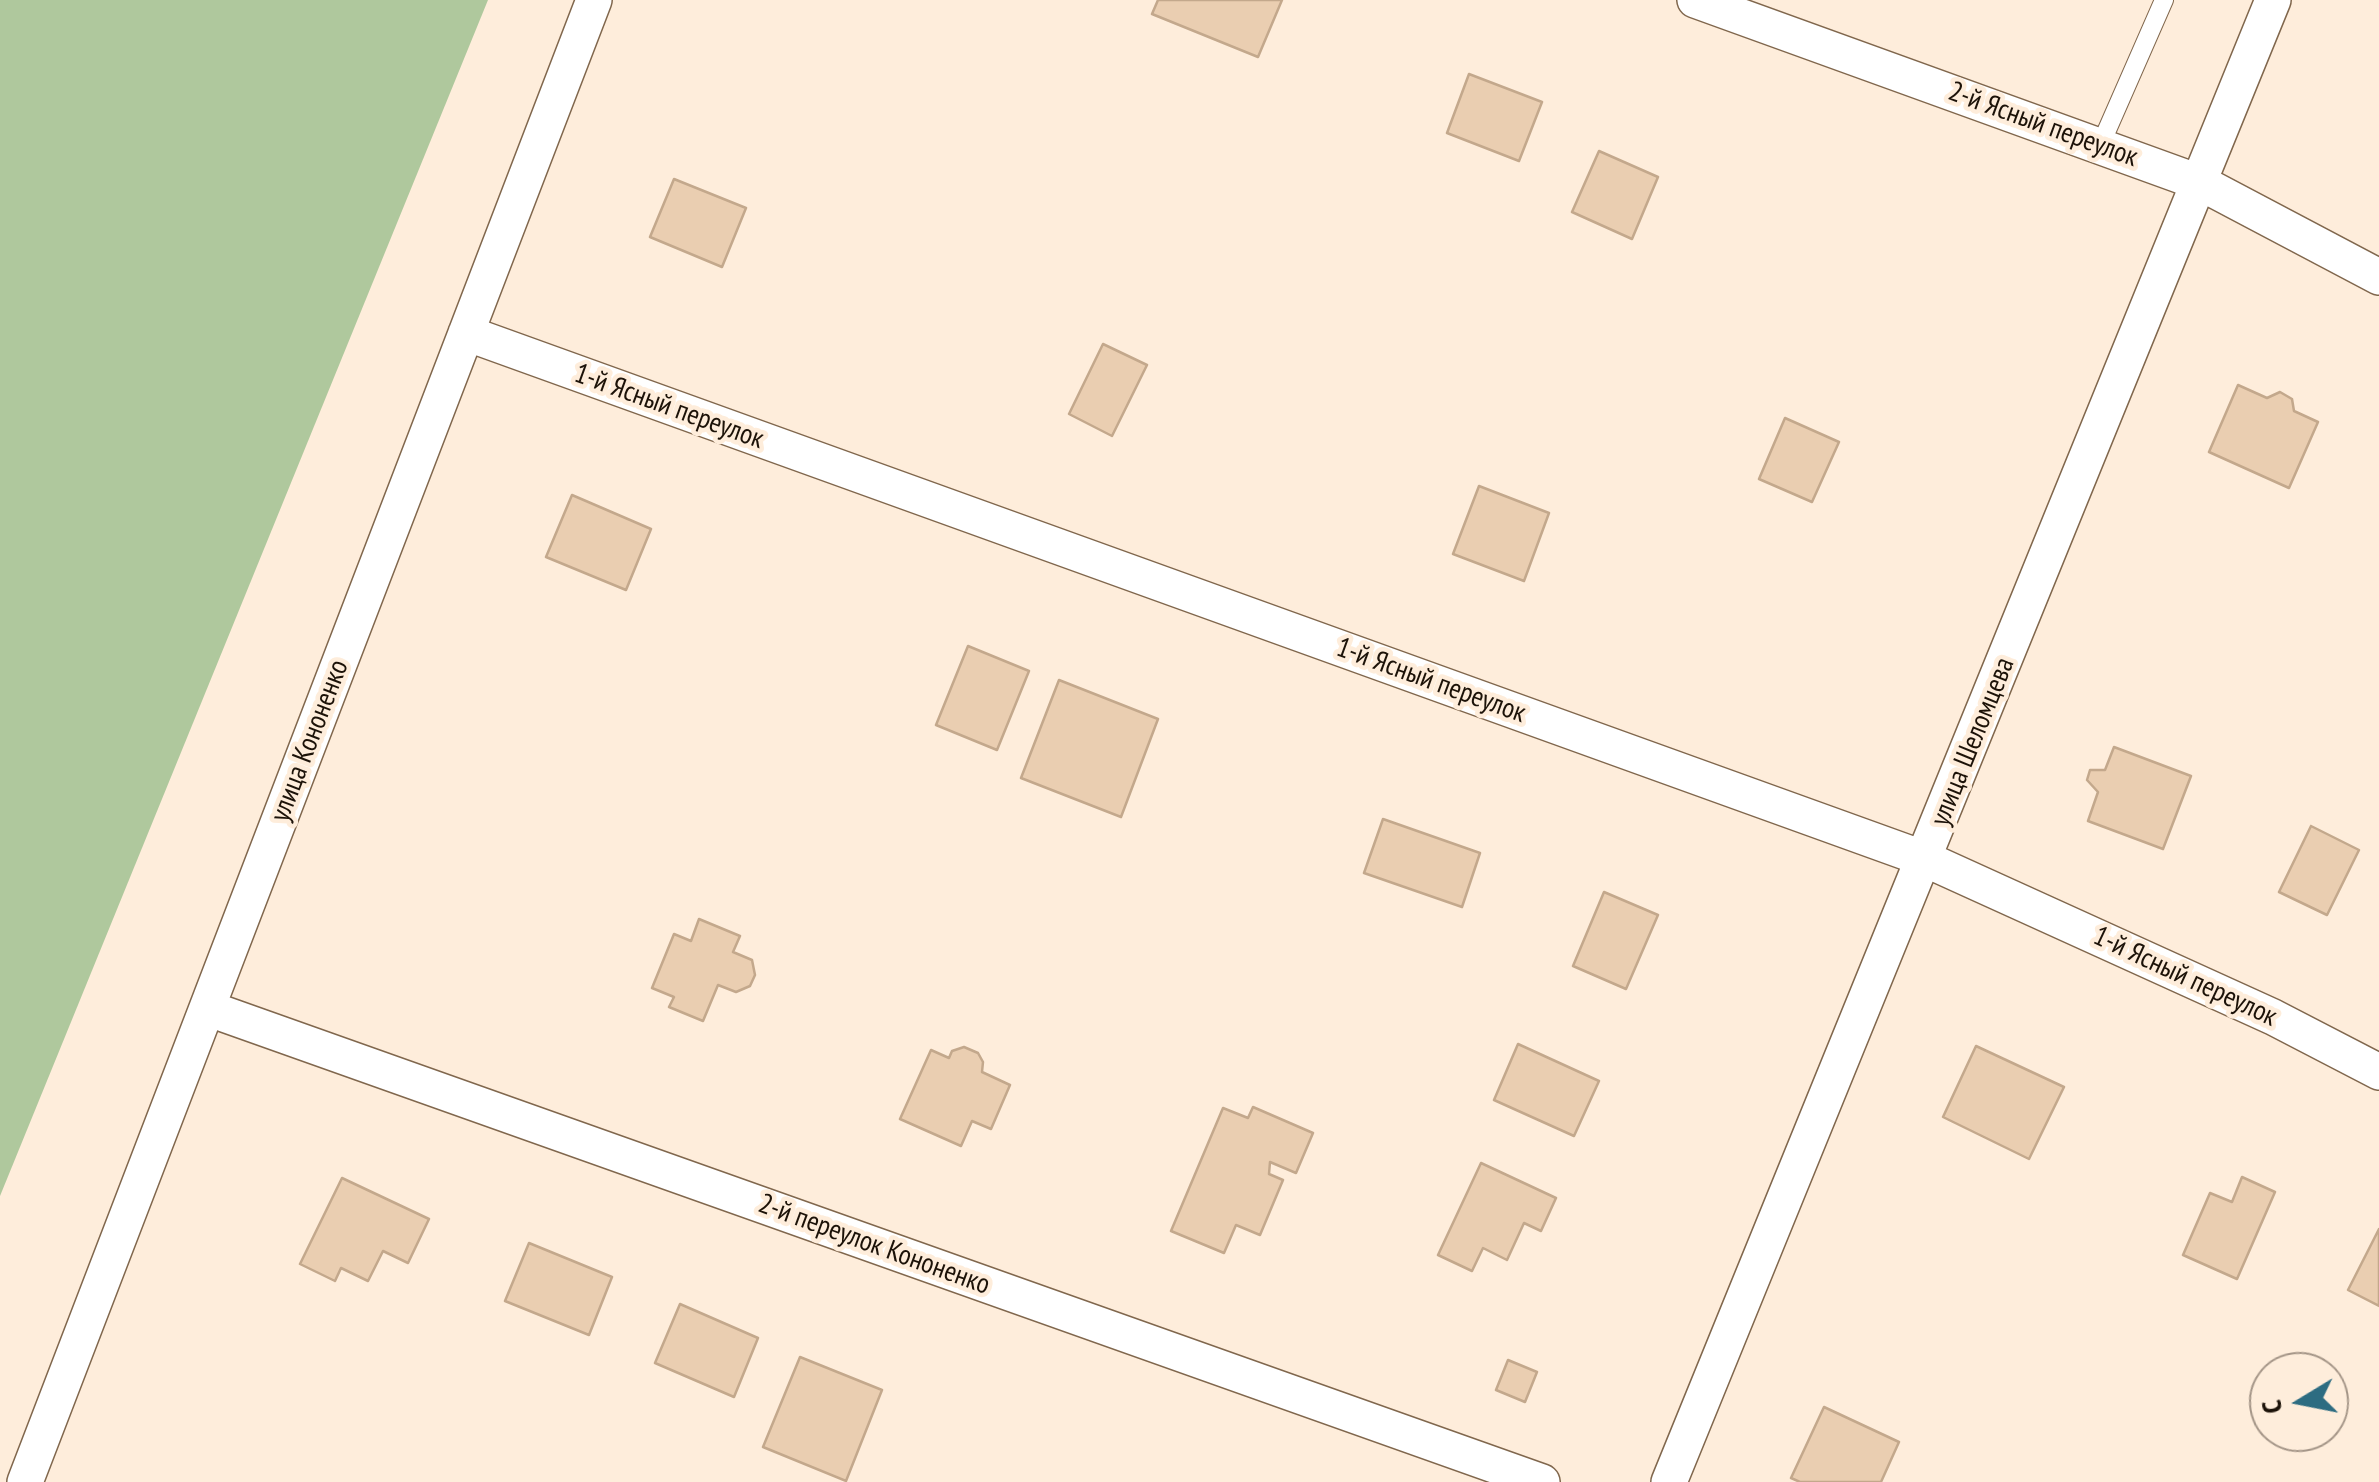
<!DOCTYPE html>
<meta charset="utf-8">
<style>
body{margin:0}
#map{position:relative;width:2379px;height:1482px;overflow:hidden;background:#feeddb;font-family:"PT Sans Narrow",sans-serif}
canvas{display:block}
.north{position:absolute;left:2249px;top:1352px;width:100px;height:100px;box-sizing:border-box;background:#feeddb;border:2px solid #a49587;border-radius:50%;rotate:260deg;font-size:28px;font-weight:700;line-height:40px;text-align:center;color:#1c1208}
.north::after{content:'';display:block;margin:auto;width:35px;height:45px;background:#2d6c81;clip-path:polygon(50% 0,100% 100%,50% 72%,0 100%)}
</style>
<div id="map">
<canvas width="2379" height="1482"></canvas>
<div class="north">С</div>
</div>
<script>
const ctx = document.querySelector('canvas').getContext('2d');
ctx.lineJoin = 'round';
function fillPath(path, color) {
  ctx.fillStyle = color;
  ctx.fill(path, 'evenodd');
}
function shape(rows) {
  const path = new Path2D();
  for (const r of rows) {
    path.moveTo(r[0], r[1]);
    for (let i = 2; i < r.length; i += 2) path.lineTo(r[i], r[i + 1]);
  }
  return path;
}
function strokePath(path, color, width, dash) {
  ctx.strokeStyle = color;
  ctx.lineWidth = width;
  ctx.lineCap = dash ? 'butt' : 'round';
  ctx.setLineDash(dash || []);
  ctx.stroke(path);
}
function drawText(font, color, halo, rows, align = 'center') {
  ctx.font = font + ' "PT Sans Narrow",sans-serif';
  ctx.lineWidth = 9;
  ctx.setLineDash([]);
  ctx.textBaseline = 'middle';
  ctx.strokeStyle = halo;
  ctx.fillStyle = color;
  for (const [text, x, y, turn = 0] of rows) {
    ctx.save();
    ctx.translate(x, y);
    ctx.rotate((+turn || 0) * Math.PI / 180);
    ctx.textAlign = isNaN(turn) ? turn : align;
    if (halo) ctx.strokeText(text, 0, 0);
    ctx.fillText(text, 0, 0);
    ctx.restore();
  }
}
const green = shape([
 [0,0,488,0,0,1196]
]);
const building = shape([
 [1158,0,1282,0,1258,57,1152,14,1158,0],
 [1469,74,1542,102,1519,161,1447,133,1469,74],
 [1599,151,1658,177,1632,239,1572,212,1599,151],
 [674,179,746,208,722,267,650,237,674,179],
 [1103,344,1147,365,1112,436,1069,414,1103,344],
 [2238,385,2267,398,2280,392,2292,399,2294,411,2318,422,2289,488,2209,452,2238,385],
 [1785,418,1839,442,1812,502,1759,479,1785,418],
 [1479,486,1549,513,1524,581,1453,554,1479,486],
 [572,495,651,529,626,590,546,557,572,495],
 [968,646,1029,671,997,750,936,725,968,646],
 [1059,680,1158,719,1121,817,1021,778,1059,680],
 [2114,747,2191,776,2163,849,2088,821,2098,792,2087,780,2090,770,2105,770,2114,747],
 [1383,819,1480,853,1462,907,1364,873,1383,819],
 [2311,826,2359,850,2327,915,2279,892,2311,826],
 [1604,892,1658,915,1626,989,1573,966,1604,892],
 [699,919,740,936,733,952,752,960,755,975,750,986,736,992,718,985,703,1021,669,1007,674,997,652,988,674,934,691,941,699,919],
 [1518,1044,1599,1081,1574,1136,1494,1100,1518,1044],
 [1976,1046,2064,1087,2029,1159,1943,1117,1976,1046],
 [964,1047,978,1053,983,1062,982,1072,1010,1085,991,1129,972,1121,961,1146,900,1119,931,1050,949,1058,952,1051,964,1047],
 [1253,1107,1313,1133,1296,1173,1270,1162,1269,1174,1283,1180,1260,1235,1236,1225,1224,1253,1171,1231,1223,1108,1248,1118,1253,1107],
 [1481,1163,1556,1198,1541,1231,1524,1223,1507,1260,1483,1248,1472,1271,1438,1255,1481,1163],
 [2242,1177,2275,1192,2237,1279,2183,1255,2210,1193,2232,1202,2242,1177],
 [342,1178,429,1219,408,1263,383,1251,368,1281,341,1268,335,1281,300,1264,342,1178],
 [2379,1229,2379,1306,2348,1290,2379,1229],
 [529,1243,612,1277,589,1335,505,1301,529,1243],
 [680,1304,758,1338,734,1397,655,1363,680,1304],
 [800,1357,882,1390,846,1481,763,1447,800,1357],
 [1508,1360,1537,1372,1525,1402,1496,1390,1508,1360],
 [1824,1407,1899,1442,1881,1482,1800,1482,1791,1478,1824,1407]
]);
const lane = shape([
 [2100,146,2164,0]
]);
const street = shape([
 [1695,0,2201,183,2379,277],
 [466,333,1925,859,2273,1017,2379,1072],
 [207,1008,1542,1482],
 [25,1482,594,0],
 [1669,1482,2273,0]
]);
const streetNames = [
 ["2-й Ясный переулок",2043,125,20],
 ["1-й Ясный переулок",669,407,20],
 ["1-й Ясный переулок",1431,681,20],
 ["улица Кононенко",310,741,-69],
 ["улица Шеломцева",1973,742,-68],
 ["1-й Ясный переулок",2185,977,25],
 ["2-й переулок Кононенко",874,1245,20]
];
fillPath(green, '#afc89d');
fillPath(building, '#eaceb1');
strokePath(building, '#c3a88c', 2.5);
strokePath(lane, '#80674d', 20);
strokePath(street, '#80674d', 38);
strokePath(lane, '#fff', 18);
strokePath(street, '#fff', 35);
drawText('28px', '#1c1208', '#feeddb', streetNames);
</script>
